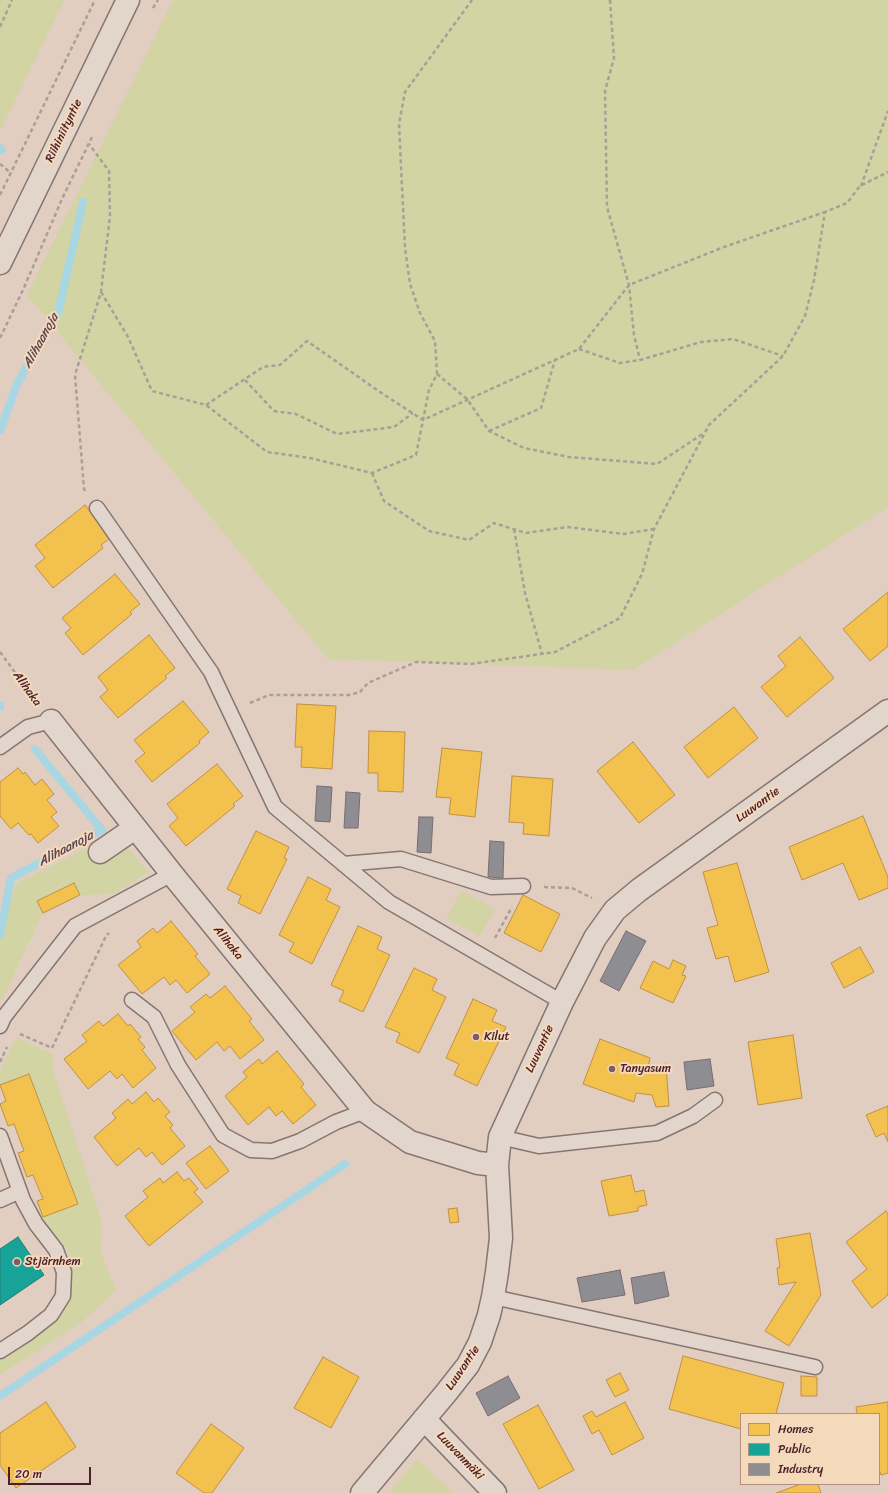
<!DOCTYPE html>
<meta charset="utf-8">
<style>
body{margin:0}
#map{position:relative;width:888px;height:1493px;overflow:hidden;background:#e1cec1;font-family:Sriracha,sans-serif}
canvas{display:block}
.legend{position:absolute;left:740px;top:1413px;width:140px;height:72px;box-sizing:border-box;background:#f5d9bb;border:1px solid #b18f81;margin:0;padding:5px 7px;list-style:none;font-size:12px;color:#4a1f2b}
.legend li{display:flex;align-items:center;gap:8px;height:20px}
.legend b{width:20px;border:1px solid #b18f81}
.scale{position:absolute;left:8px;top:1467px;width:83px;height:18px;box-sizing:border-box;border:2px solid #4a1f2b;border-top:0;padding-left:5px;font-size:12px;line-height:14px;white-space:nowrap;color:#4a1f2b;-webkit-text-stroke:3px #f5d9bb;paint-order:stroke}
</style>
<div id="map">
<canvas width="888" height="1493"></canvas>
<ul class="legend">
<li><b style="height:11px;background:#f2c14e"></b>Homes</li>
<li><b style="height:11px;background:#17a398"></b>Public</li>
<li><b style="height:11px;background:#8d8d92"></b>Industry</li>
</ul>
<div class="scale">20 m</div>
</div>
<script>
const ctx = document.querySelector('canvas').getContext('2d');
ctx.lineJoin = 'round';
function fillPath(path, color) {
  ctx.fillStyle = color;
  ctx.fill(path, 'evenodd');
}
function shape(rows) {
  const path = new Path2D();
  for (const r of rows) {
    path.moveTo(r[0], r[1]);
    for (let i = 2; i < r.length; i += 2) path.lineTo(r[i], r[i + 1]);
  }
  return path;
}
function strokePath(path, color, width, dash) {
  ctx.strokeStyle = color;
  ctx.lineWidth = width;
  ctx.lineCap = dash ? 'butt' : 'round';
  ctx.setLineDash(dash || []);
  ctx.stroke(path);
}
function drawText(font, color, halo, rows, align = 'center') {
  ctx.font = font + ' Sriracha,sans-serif';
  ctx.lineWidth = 4;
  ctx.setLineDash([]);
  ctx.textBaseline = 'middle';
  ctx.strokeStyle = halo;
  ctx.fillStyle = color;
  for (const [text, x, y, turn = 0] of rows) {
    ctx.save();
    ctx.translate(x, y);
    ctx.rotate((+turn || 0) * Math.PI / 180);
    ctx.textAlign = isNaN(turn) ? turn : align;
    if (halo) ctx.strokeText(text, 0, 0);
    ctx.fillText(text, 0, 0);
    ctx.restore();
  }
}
const green = shape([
 [0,0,65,0,0,131],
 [173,0,888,0,888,507,633,670,328,659,27,295],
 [87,848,99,867,128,848,148,872,114,894,80,895,74,883,37,901,43,913,0,1004,0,930,17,883],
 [462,890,495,910,479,937,446,918],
 [16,1037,53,1054,53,1070,102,1222,101,1253,116,1290,82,1322,0,1375,0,1359,60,1315,66,1306,70,1286,71,1259,64,1244,49,1231,43,1217,78,1204,29,1074,0,1085,0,1071],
 [417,1459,453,1493,389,1493]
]);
const homes = shape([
 [85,505,110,538,101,545,103,548,53,588,35,566,45,558,35,545,85,505],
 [115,574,140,604,130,612,132,614,83,655,65,633,71,628,62,618,115,574],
 [888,592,888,646,870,661,843,629,888,592],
 [149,635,175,668,165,676,167,678,118,718,100,697,108,690,98,677,149,635],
 [800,637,834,678,787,717,761,687,786,666,778,656,800,637],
 [183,701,209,732,199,741,200,743,152,782,135,761,145,753,134,740,183,701],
 [297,704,336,706,332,769,301,767,302,747,295,747,297,704],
 [734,707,758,738,708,778,684,747,734,707],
 [369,731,405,732,403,792,378,791,378,773,368,773,369,731],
 [633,742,675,795,639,823,597,771,633,742],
 [442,748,482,752,475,817,449,814,451,798,436,797,442,748],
 [217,764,243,796,233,804,235,806,186,846,169,826,178,818,167,804,217,764],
 [18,768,23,774,25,772,35,785,42,779,54,794,47,800,57,812,51,817,59,826,38,843,31,834,29,835,18,823,11,829,0,816,0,782,18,768],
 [512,776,553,779,549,836,523,834,524,823,509,822,512,776],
 [863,816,888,877,888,888,859,900,843,863,802,880,789,847,863,816],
 [256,831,289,847,284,858,287,859,260,914,238,903,241,896,227,889,256,831],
 [737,863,769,972,735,982,728,956,716,959,707,928,718,925,703,872,737,863],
 [308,877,331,889,326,900,340,907,312,964,289,952,294,943,279,935,308,877],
 [74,883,80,895,43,913,37,901,74,883],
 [523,895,560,914,541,952,504,933,523,895],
 [171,921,198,954,195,956,210,974,187,993,176,980,170,985,164,977,142,994,118,965,141,947,137,941,153,928,157,933,171,921],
 [358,926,382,937,377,949,390,955,363,1012,339,1001,344,991,331,985,358,926],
 [860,947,874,972,844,988,831,963,860,947],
 [673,960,686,966,682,975,686,976,673,1003,640,988,653,961,669,969,673,960],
 [414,968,437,979,432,990,446,997,419,1053,396,1042,400,1033,385,1027,414,968],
 [225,986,252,1019,249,1021,264,1040,240,1059,230,1046,224,1051,217,1042,196,1060,172,1031,195,1012,190,1007,206,994,210,998,225,986],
 [473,999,497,1010,492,1021,506,1027,477,1086,454,1075,459,1064,446,1058,473,999],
 [118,1014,128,1026,130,1024,141,1037,138,1039,145,1047,142,1050,156,1068,133,1088,122,1074,117,1079,110,1071,88,1089,64,1059,87,1041,82,1035,99,1021,103,1026,118,1014],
 [793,1035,802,1098,758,1105,748,1042,793,1035],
 [600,1039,650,1058,648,1068,666,1064,669,1106,656,1107,652,1095,636,1093,634,1102,583,1084,600,1039],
 [277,1051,304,1084,301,1087,316,1105,293,1124,282,1111,276,1116,269,1107,248,1125,225,1096,247,1077,243,1072,259,1059,262,1064,277,1051],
 [29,1074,78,1204,43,1217,37,1201,43,1199,33,1175,27,1177,18,1153,24,1151,14,1124,8,1126,0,1104,6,1101,0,1085,29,1074],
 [146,1092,154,1102,158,1098,170,1112,165,1116,173,1125,170,1128,185,1146,162,1165,152,1152,146,1157,139,1148,117,1166,94,1137,116,1118,112,1113,128,1099,132,1104,146,1092],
 [888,1106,888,1142,884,1133,876,1137,866,1115,888,1106],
 [210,1146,229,1171,206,1189,186,1163,210,1146],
 [177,1172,184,1181,189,1178,198,1189,194,1192,203,1202,149,1246,125,1216,148,1197,143,1191,160,1178,163,1183,177,1172],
 [631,1175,635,1192,644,1190,647,1205,638,1207,638,1211,609,1216,601,1181,631,1175],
 [457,1208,459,1222,450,1223,448,1209,457,1208],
 [886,1211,888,1214,888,1295,872,1308,852,1281,867,1269,846,1242,886,1211],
 [810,1233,821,1295,789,1346,765,1331,796,1282,779,1285,777,1268,780,1267,776,1239,810,1233],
 [683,1356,784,1383,776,1414,741,1414,741,1429,669,1409,683,1356],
 [323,1357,359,1377,331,1428,294,1408,323,1357],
 [620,1373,629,1390,615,1397,606,1380,620,1373],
 [801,1376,817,1377,817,1396,801,1396,801,1376],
 [46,1402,76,1447,16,1488,0,1465,0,1433,46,1402],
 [625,1402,644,1438,612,1455,599,1430,592,1434,583,1416,592,1411,596,1417,625,1402],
 [888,1402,888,1473,881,1475,879,1469,879,1414,857,1414,856,1407,888,1402],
 [538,1405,574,1470,539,1489,503,1424,538,1405],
 [211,1424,244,1448,212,1493,204,1493,176,1473,211,1424],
 [801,1484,818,1484,821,1493,776,1493,801,1484]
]);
const public = shape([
 [18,1237,44,1275,0,1305,0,1249,18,1237]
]);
const industry = shape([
 [317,786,332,787,330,822,315,821,317,786],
 [346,792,360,793,358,828,344,828,346,792],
 [419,817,433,817,431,853,417,852,419,817],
 [490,841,504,842,503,878,488,877,490,841],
 [626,931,646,941,619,991,600,981,626,931],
 [710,1059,714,1086,687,1090,684,1062,710,1059],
 [620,1270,625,1295,582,1302,577,1278,620,1270],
 [664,1272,669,1296,635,1304,631,1278,664,1272],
 [508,1376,520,1398,488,1416,476,1393,508,1376]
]);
const stream = shape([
 [0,148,2,150],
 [0,431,17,384,58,313,83,202],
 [0,705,0,707],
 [0,935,11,878,102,830,35,749],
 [0,1396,345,1164]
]);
const path = shape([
 [610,0,614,58,605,91,607,207,629,285,634,335,640,360],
 [153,8,158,0],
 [0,27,12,0],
 [0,164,11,173],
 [861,186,888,111],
 [0,195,95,0],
 [101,292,128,337,152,391,206,405,267,452,310,458,372,473,416,455,429,390,437,374,435,341,420,313,410,284,405,248,399,124,405,92,472,0],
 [0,338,23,290,62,199,92,137],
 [579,349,620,363,640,360,701,342,733,339,783,356],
 [437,374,467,399,489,431,524,448,569,457,657,464,704,433],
 [245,380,274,411,296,414,337,434,394,427,413,413],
 [206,405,263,367,280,365,307,341,377,390,423,420,579,349,629,285,724,247,825,212],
 [489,431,541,408,555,360],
 [372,473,384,501,429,531,469,540,494,523,526,533,568,527,623,534,654,529],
 [85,491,84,489,75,375,101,292,110,216,109,171,89,144],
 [514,529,525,593,542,654],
 [0,652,36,701],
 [250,703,269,695,349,695,360,692,368,683,416,662,471,664,555,652,620,618,642,574,654,529,709,425,783,356,805,316,814,280,825,212,847,203,860,186,888,172],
 [544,887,572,888,592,898],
 [495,938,512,907],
 [20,1034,52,1048,106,936,109,933],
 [0,1062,7,1047]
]);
const service = shape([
 [97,508,211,672,275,807,389,902,562,1002],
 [0,747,28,727,51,721],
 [343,864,401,859,491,887,523,886],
 [132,1000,154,1017,178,1065,223,1135,251,1150,272,1151,300,1141,336,1122,365,1111],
 [0,1026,4,1017,75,926,172,874],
 [0,1136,23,1200,36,1224,56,1250,64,1272,63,1296,51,1315,28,1333,0,1351],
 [500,1137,539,1146,657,1133,693,1116,715,1100],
 [0,1200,20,1191],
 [493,1297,815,1367]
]);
const minor = shape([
 [51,721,172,874,365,1111,410,1142,478,1163,497,1165],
 [100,852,135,828],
 [424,1419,495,1493],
 [362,1493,446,1393,468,1365,480,1342,489,1315,493,1297,497,1272,501,1238,497,1165,500,1137,562,1002,595,938,615,910,639,890,888,711]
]);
const primary = shape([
 [0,263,128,0]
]);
const markers = [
 [476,1037,4,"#7f5c60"],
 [612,1069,4,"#7f5c60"],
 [17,1262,4,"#7f5c60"]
];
const streetNames = [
 ["Riihiniityntie",64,131,-64],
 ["Alihaka",27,689,54],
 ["Luuvantie",758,805,-36],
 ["Alihaka",228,943,51],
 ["Luuvantie",540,1049,-65],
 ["Luuvantie",463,1368,-56],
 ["Luuvanmäki",460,1456,46]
];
const poiNames = [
 ["Kilut",484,1037],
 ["Tanyasum",620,1069],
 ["Stjärnhem",25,1262]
];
const waterNames = [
 ["Alihaanoja",41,341,-61],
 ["Alihaanoja",66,849,-28]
];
fillPath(green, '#d2d4a4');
fillPath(homes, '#f2c14e');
strokePath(homes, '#c09044', 1);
fillPath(public, '#17a398');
strokePath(public, '#267b77', 1);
fillPath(industry, '#8d8d92');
strokePath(industry, '#796c73', 1);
strokePath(stream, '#a8d6e3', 8);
strokePath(service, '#867572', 17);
strokePath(minor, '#867572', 25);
strokePath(primary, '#867572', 25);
strokePath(path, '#ab9e98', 2.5, [4, 3]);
strokePath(service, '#e2d6cc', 14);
strokePath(minor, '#e2d6cc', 22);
strokePath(primary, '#e1d6c9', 22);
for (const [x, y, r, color] of markers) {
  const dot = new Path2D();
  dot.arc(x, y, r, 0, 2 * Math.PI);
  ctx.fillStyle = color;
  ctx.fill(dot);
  strokePath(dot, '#f5d9bb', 1.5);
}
drawText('12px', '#4a1f2b', '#f5d9bb', streetNames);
drawText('12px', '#4a1f2b', '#f5d9bb', poiNames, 'left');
drawText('italic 13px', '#584453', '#f5d9bb', waterNames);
</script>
